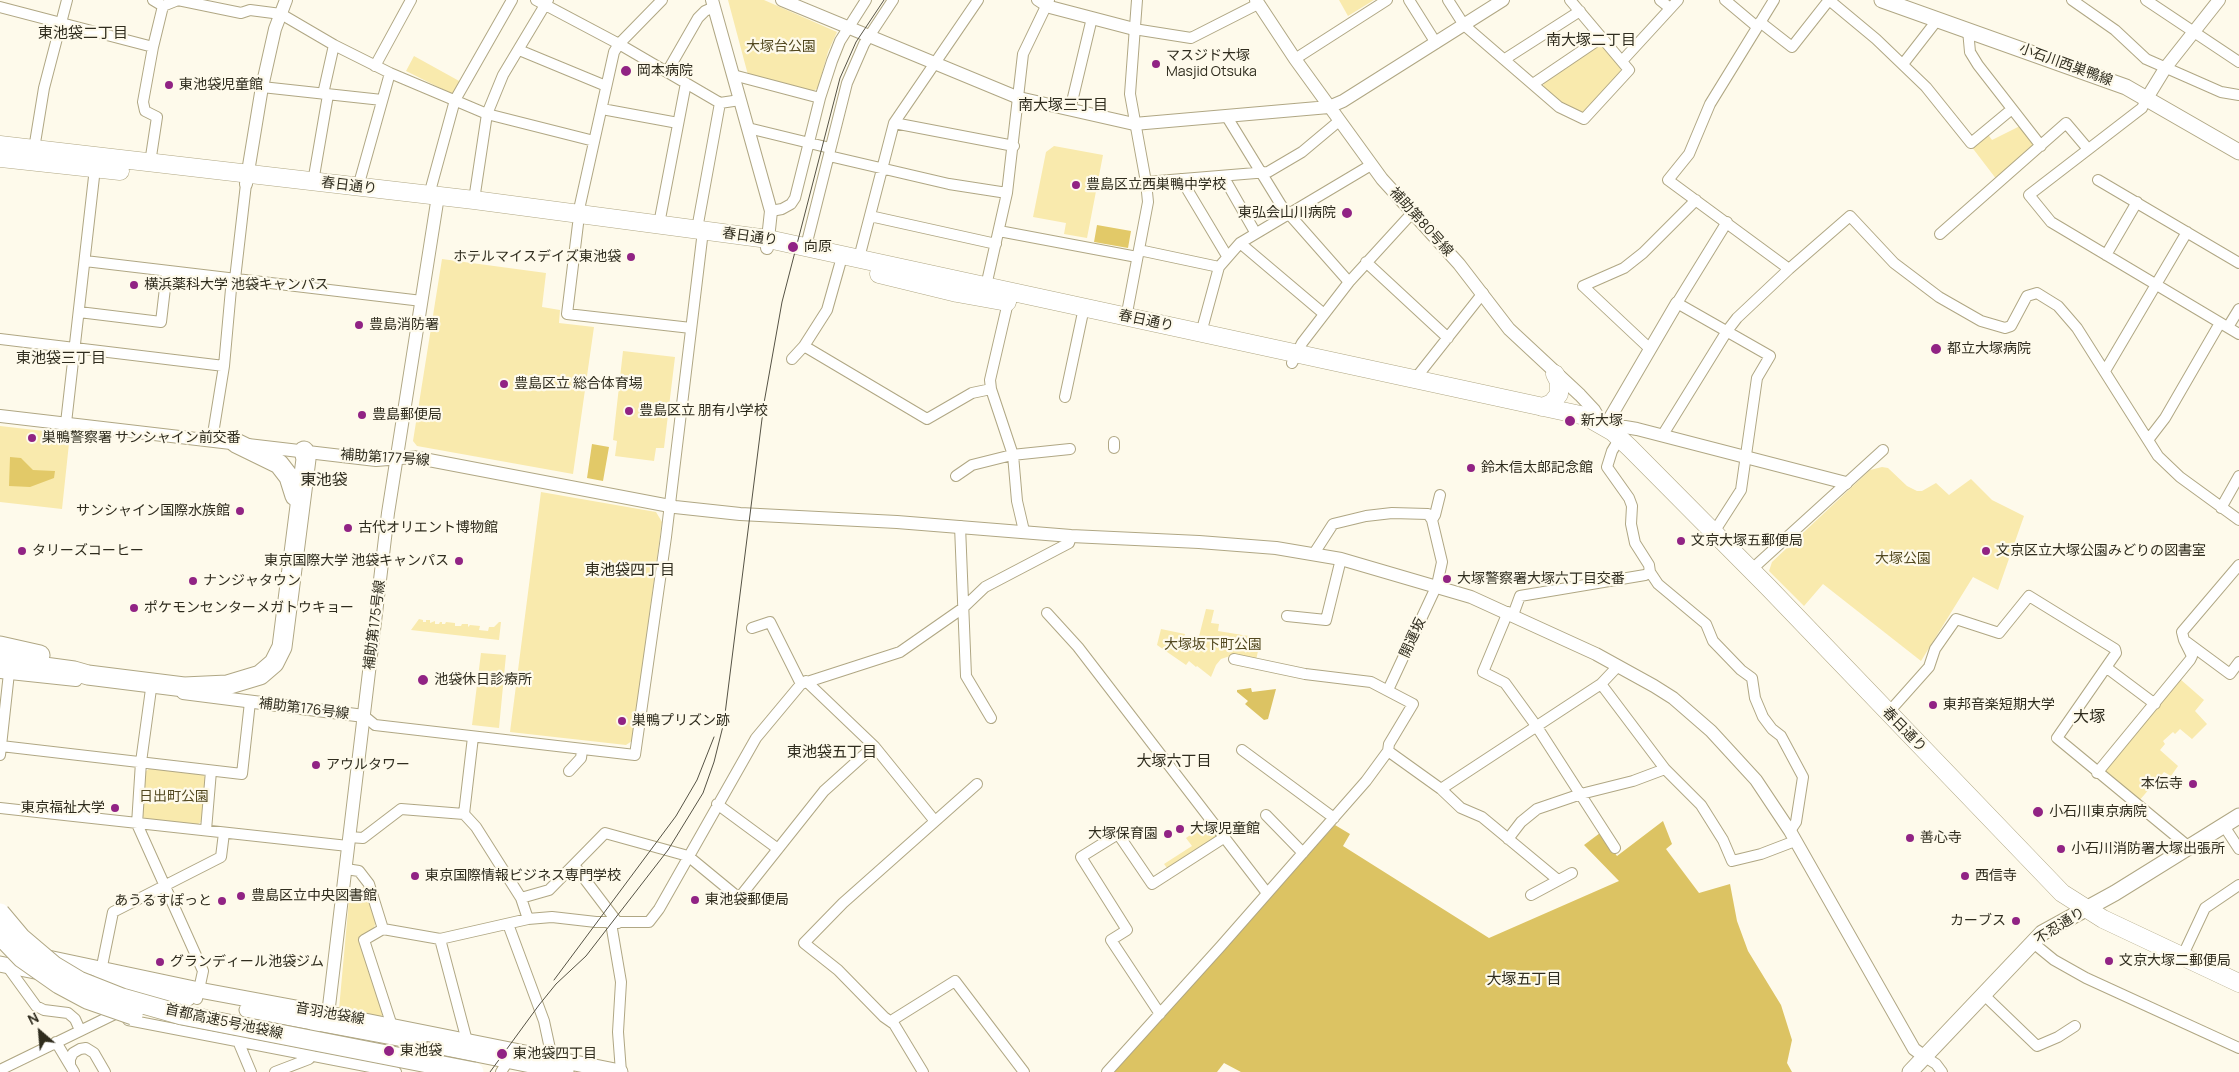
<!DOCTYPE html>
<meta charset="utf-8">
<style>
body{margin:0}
#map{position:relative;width:2239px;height:1072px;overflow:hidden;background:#fefaeb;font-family:Manrope,sans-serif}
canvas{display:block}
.north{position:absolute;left:15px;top:1007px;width:50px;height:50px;-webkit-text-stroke:4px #fefaeb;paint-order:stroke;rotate:333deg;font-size:14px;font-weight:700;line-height:20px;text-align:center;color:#2f2c1e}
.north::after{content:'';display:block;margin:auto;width:18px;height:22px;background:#2f2c1e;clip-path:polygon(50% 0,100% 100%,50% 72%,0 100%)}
</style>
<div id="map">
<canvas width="2239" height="1072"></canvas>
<div class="north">N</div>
</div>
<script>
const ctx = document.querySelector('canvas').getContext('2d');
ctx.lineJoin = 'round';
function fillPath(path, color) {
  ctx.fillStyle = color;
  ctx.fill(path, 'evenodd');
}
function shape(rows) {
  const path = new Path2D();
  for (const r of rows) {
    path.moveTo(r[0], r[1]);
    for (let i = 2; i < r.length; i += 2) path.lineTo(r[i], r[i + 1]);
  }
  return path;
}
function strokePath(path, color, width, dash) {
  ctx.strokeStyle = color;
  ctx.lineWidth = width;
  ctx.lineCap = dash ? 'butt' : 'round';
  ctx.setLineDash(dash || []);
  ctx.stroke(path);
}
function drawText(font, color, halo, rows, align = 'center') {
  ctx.font = font + ' Manrope,"Noto Sans JP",sans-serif';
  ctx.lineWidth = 4.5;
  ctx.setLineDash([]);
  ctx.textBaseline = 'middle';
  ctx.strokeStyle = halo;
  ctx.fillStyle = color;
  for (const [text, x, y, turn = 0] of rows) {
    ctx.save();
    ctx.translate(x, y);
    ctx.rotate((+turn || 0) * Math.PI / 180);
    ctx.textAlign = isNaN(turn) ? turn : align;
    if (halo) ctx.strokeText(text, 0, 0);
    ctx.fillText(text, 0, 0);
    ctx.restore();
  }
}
const green = shape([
 [728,0,764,0,837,32,828,52,818,88,812,92,748,75],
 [1339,0,1374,0,1348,16],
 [1598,46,1605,47,1621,67,1620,75,1587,111,1582,113,1562,104,1543,89,1544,81],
 [414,56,461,82,454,95,406,71],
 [2020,126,2034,145,1997,180,1971,146,1987,133,1992,140],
 [1054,146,1103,155,1087,238,1064,234,1066,223,1033,217,1046,152],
 [442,259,546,273,542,307,560,310,559,323,594,327,573,474,417,446,413,441],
 [623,351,675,357,664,448,656,448,654,461,615,456,617,441,613,440],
 [0,426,70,434,62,509,0,502],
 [1882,467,1888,468,1907,486,1917,491,1922,491,1936,483,1949,495,1971,479,1992,500,2024,516,1998,590,1973,577,1921,661,1823,584,1804,606,1769,571,1772,562,1870,470],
 [541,492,656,512,662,522,632,741,626,745,510,732],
 [1206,609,1214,610,1211,623,1219,624,1218,631,1261,638,1256,660,1230,656,1221,659,1216,665,1211,677,1197,666,1196,667,1189,661,1186,665,1157,645,1161,629,1185,634,1182,644,1196,648],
 [419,619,423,620,423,622,426,622,426,620,430,620,430,623,435,621,435,624,439,624,440,622,442,622,442,624,445,624,446,622,455,623,455,626,461,626,462,624,468,624,468,627,470,625,480,626,479,630,488,631,489,627,494,627,499,622,501,622,499,640,411,630],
 [481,653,506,655,499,728,472,725],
 [2180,679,2204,700,2195,711,2207,724,2192,739,2180,729,2175,734,2173,732,2163,741,2165,744,2160,750,2178,766,2171,776,2164,772,2138,802,2103,774],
 [150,768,203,774,207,780,202,821,197,825,145,820,141,814,145,772],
 [1212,820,1224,836,1170,872,1164,864,1192,846,1186,838],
 [366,887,377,917,373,932,360,939,360,946,385,1012,380,1018,339,1009,350,889]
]);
const forest = shape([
 [1251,688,1252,692,1276,689,1268,719,1264,720,1245,704,1248,701,1237,692,1237,690],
 [1663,821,1672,844,1666,849,1699,893,1730,884,1737,921,1748,951,1781,1005,1792,1040,1787,1063,1792,1072,1241,1072,1224,1063,1217,1072,1111,1072,1335,825,1350,834,1343,846,1489,938,1619,881,1584,845,1600,833,1617,856]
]);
const water = shape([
 [1097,225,1131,231,1128,248,1094,242],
 [592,444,609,447,603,481,587,478],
 [10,457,21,458,33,470,55,471,54,478,30,487,9,486]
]);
const minor = shape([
 [153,0,163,6,178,0,241,13,250,10,281,14,334,45,390,73,487,114,594,141],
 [536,0,619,44,720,103,740,100],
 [1037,0,1046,6],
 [1409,0,1436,43],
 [1448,0,1464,25,1559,107,1584,119,1629,70,1570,0],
 [1660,0,1670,8],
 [1725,0,1756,26],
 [1774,0,1710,104,1689,154,1668,180,1789,269],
 [1829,0,1876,39,1926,87,1971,143,2012,109],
 [2072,0,2115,30,2146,59,2221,92,2239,95],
 [2146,0,2239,62],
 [0,7,153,47],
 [1760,22,1792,47,1829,0],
 [1134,29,1191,38,1258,4],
 [1968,30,1970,52,1978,65,2041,146],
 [519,50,606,86],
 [1295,59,1387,0],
 [1505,59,1580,11],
 [1622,61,1678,0],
 [1903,64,1938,19],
 [375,66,411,0],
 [667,72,698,18,705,11,714,7],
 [733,75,820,98],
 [1533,84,1601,38],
 [262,87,382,100],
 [323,94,334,45],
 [2147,98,2142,108,2029,195,2051,222,2239,334],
 [602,109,678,123],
 [1070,110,1092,18],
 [1227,117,1281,205,1349,282],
 [894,123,1014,146],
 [748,128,830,148],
 [34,149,44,88,67,0],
 [829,156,949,184,1007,193],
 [150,163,157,117,145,111,143,102,153,47,163,6],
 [1223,176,1255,232],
 [1181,179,1227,256],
 [2098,180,2239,263],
 [313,182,328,95],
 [1146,182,1268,172,1302,152,1339,121],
 [358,187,390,73],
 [429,195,455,100,512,0],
 [474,200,487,114,503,75,548,0],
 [771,211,782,209,791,204,795,198,820,98,832,61,840,41,866,0],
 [578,214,614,52,619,44,662,0],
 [870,216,996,244],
 [578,224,567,314,691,328],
 [659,224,686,83],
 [697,229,720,103],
 [999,231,1137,257],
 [1940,234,2066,123,2088,149],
 [1240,243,1324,314],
 [806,246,847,83,864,44,893,0],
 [1139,250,1219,267],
 [2106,255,2137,202],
 [859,258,894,123,978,0],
 [85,261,422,301],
 [1366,262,1448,338],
 [235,279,246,184],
 [986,286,1007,193,1023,54,1049,0],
 [1009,298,990,380,991,389,1013,455,1017,501,1024,531],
 [79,312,161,322,167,271],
 [1126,318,1148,202,1146,182,1130,94,1137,0],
 [2228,327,2239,309],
 [1201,333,1219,267,1240,243,1371,165],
 [0,339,224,366],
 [804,346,927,419,972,393,991,389],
 [1649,348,1583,286,1624,268,1643,253,1696,200],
 [792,359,804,346,827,310,840,264],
 [1292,363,1302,343,1349,282,1413,212],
 [2105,371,2187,232],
 [1415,379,1483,293],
 [1065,397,1082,317],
 [66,423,95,168],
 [1662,436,1727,331,1737,318,1789,269,1850,216,1894,263,1939,297,1981,321,2005,328,2011,326,2027,296,2037,293,2058,306,2077,328,2158,456,2180,477,2239,520],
 [1620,438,1612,451,1607,467,1629,498,1632,506,1631,524,1635,543,1649,565,1650,572,1658,584,1706,624,1713,641,1741,670,1752,678,1755,698,1763,717,1772,729,1781,736,1803,777,1796,822,1790,831],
 [212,440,224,366,232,278],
 [2148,440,2165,418,2220,323],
 [1114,442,1114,448],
 [956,476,972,465,1012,455,1070,449],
 [2221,508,2239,476],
 [1432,520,1435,515,1440,495],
 [960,526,966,676,991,718],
 [1714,532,1741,490,1757,378,1770,356,1677,303,1727,222],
 [1313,555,1333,524,1366,516,1392,513,1428,514,1432,520,1442,562,1437,585,1388,690],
 [2239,565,2182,632,2184,640,2230,674,2239,662],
 [1751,570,1883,450],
 [1508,612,1483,672,1505,683,1537,727,1615,848],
 [1047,613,1078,647,1267,893],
 [1513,615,1520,596,1645,575,1650,572],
 [1287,616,1326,620,1341,559],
 [752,628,770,622,801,684],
 [2107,668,2155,704],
 [806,681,874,746,934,820],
 [1601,684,1665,769,1701,805,1723,840,1732,861,1761,854,1795,841],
 [151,689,141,762,137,824,203,971,197,999],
 [1888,713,1929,667,1935,649,1956,619,1999,633,2029,596,2115,649,2116,653,2057,738,2189,847],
 [364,716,375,725,635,755,666,537,702,239],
 [1,746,242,774,250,702],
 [1242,750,1334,818],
 [1388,751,1441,789,1461,808,1482,817,1558,880],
 [0,755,9,673],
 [569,771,581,758,582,750],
 [2097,773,2190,660,2192,656,2184,640],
 [1441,789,1601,684,1618,666],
 [717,804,778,849],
 [0,808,348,846],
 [464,814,476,827,521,898,528,919],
 [1266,815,1303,853],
 [2224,826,2239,849],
 [206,830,211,771],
 [349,837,363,838,401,809,464,814,473,737],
 [1508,839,1521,822,1537,809,1581,794,1633,781,1665,769],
 [574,865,618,923],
 [346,869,359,871,369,884,383,929],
 [1531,895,1572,873],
 [521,898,549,890,605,833,688,856,739,898,824,791,874,746],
 [611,923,621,982,618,1032,621,1072],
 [508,924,544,1021,552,1058],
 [440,939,467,1041],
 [2032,942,2054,960,2086,978,2239,1048],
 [2182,957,2205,908,2239,885],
 [7,966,36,1006,44,1010,68,1013,75,1019,80,1030],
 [101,971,113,912,221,857,224,833],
 [1983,994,2037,1046,2058,1037,2075,1026],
 [1160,1014,1111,940,1127,930,1081,857,1118,834,1152,884,1225,837],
 [128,1020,396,1072],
 [891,1021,955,981,1024,1072],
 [392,1026,364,940,383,929,440,939,528,919,552,917,596,922,649,922,659,909,756,738,801,684,900,652,963,608,985,587,1069,543,1071,536],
 [240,1037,238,1041,251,1072],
 [56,1042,74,1072],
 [1925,1057,1936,1064,1942,1072],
 [70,1065,70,1059,73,1053,80,1049,86,1048,94,1053,105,1072],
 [0,1070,121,1011],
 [275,1072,309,1059,316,1024],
 [501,1072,508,1061],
 [923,1072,894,1024,884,1017,838,970,804,943,843,903,977,784],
 [1107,1072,1221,946,1366,781,1388,751,1389,744,1413,704,1371,682,1305,674,1234,659]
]);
const tertiary = shape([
 [712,0,771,211,767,248],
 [782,0,1019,98,1134,124,1329,107,1343,101,1503,0],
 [1256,0,1295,59,1382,179,1459,264,1509,329,1580,395,1594,410,1603,425],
 [1046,6,1134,29],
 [2147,98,2166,67,2219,0],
 [246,184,262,87,275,29,286,0],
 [0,416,376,460,413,457,675,507,740,514,897,522,1071,536,1199,542,1276,548,1341,559,1471,597,1596,654,1654,686,1673,698,1711,731,1756,780,1790,831,1914,1049,1925,1057],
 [1604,428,1677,303],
 [1605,428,1625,427,1637,429,1846,483],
 [0,672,76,680],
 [183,693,364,716],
 [327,1023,388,513,438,196]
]);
const secondary = shape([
 [1882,0,2126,87,2239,152],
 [48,958,199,990,350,1018,620,1072],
 [0,964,40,972],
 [97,982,188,998],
 [247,1010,419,1042],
 [446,1048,566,1072],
 [1910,1072,2042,933,2115,893,2239,816]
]);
const trunk = shape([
 [0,145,474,200,768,239,1585,416,1613,432,1630,448,1768,587,2062,893,2103,919,2239,983],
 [0,158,120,171],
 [879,274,957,293,1007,302],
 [1542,407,1552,403,1559,394,1559,382,1555,374]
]);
const motorway = shape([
 [236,443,279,464,289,477,295,496],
 [0,646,40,655],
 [0,661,74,671,88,675,184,687,227,685,260,675,274,663,282,647,306,459,304,451]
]);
const tram = shape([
 [554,980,676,816,697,780,714,737],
 [490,1072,539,1005,556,984,586,956,668,850,703,793,714,762,724,722,764,403,782,302,840,78,856,42,884,0]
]);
const motorwayBridge = shape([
 [0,913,21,938,54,966,79,981,122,998,182,1015,474,1072],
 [0,935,22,958,59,984,87,999,133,1015]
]);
const markers = [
 [1156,64,5,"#912384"],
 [626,71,6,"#912384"],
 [169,85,5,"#912384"],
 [1076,185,5,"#912384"],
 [1347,213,6,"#912384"],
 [793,247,6,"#912384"],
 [631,257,5,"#912384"],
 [134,285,5,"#912384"],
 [359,325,5,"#912384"],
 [1936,349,6,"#912384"],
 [504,384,5,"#912384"],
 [629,411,5,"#912384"],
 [362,415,5,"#912384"],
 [1570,421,6,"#912384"],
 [32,438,5,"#912384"],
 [1471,468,5,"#912384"],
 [240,511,5,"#912384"],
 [348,528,5,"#912384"],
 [1681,541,5,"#912384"],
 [22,551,5,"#912384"],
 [1986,551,5,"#912384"],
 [459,561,5,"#912384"],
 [1447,579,5,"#912384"],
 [193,581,5,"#912384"],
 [134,608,5,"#912384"],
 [423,680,6,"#912384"],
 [1933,705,5,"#912384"],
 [622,721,5,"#912384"],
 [316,765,5,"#912384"],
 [2193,784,5,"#912384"],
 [115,808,5,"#912384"],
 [2038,812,6,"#912384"],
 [1180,829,5,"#912384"],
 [1168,834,5,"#912384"],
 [1910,838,5,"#912384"],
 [2061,849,5,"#912384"],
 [415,876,5,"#912384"],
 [1965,876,5,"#912384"],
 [241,896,5,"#912384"],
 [695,900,5,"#912384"],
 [222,901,5,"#912384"],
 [2016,921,5,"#912384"],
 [2109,961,5,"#912384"],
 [160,962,5,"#912384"],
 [389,1051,6,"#912384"],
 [502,1054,6,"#912384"]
];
const parkNames = [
 ["大塚台公園",781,47],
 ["大塚公園",1903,559],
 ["大塚坂下町公園",1213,645],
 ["日出町公園",174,797]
];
const poiNames = [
 ["マスジド大塚",1166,56],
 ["Masjid Otsuka",1166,72],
 ["岡本病院",637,71],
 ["東池袋児童館",179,85],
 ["豊島区立西巣鴨中学校",1086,185],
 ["東弘会山川病院",1336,213,"right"],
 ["向原",804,247],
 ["ホテルマイスデイズ東池袋",621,257,"right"],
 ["横浜薬科大学 池袋キャンパス",144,285],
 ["豊島消防署",369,325],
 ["都立大塚病院",1947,349],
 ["豊島区立 総合体育場",514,384],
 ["豊島区立 朋有小学校",639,411],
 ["豊島郵便局",372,415],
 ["新大塚",1581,421],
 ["巣鴨警察署 サンシャイン前交番",42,438],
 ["鈴木信太郎記念館",1481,468],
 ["サンシャイン国際水族館",230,511,"right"],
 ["古代オリエント博物館",358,528],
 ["文京大塚五郵便局",1691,541],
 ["タリーズコーヒー",32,551],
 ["文京区立大塚公園みどりの図書室",1996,551],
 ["東京国際大学 池袋キャンパス",449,561,"right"],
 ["大塚警察署大塚六丁目交番",1457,579],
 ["ナンジャタウン",203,581],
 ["ポケモンセンターメガトウキョー",144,608],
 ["池袋休日診療所",434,680],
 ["東邦音楽短期大学",1943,705],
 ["巣鴨プリズン跡",632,721],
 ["アウルタワー",326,765],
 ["本伝寺",2183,784,"right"],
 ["東京福祉大学",105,808,"right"],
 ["小石川東京病院",2049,812],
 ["大塚児童館",1190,829],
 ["大塚保育園",1158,834,"right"],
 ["善心寺",1920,838],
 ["小石川消防署大塚出張所",2071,849],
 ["東京国際情報ビジネス専門学校",425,876],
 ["西信寺",1975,876],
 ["豊島区立中央図書館",251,896],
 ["東池袋郵便局",705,900],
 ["あうるすぽっと",212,901,"right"],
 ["カーブス",2006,921,"right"],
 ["文京大塚二郵便局",2119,961],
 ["グランディール池袋ジム",170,962],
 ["東池袋",400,1051],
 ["東池袋四丁目",513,1054]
];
const streetNames = [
 ["小石川西巣鴨線",2066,65,20],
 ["春日通り",349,186,7],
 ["補助第80号線",1421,222,48],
 ["春日通り",750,237,8],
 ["春日通り",1146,321,12],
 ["補助第177号線",385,458,4],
 ["補助第175号線",375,625,-83],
 ["開運坂",1413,638,-65],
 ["補助第176号線",304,709,7],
 ["春日通り",1904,730,46],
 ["不忍通り",2060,926,-32],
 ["音羽池袋線",330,1014,10],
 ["首都高速5号池袋線",224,1022,12]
];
const neighbourhoodNames = [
 ["東池袋二丁目",83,34],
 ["南大塚二丁目",1591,41],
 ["南大塚三丁目",1063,106],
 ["東池袋三丁目",61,359],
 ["東池袋四丁目",630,571],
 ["東池袋五丁目",832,753],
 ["大塚六丁目",1174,762],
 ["大塚五丁目",1524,980]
];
const quarterNames = [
 ["東池袋",324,481],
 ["大塚",2089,718]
];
fillPath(green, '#f9eaad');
fillPath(forest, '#dcc363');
fillPath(water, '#e2c968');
strokePath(minor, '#b0a784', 12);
strokePath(tertiary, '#b0a784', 14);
strokePath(secondary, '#b0a784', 17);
strokePath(trunk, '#b0a784', 19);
strokePath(motorway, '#b0a784', 21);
strokePath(minor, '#fff', 10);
strokePath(tertiary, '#fff', 12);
strokePath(secondary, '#fff', 15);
strokePath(trunk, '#fff', 18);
strokePath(motorway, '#fff', 19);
strokePath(tram, '#555244', 1);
strokePath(motorwayBridge, '#b0a784', 21, []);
strokePath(motorwayBridge, '#fff', 19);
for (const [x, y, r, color] of markers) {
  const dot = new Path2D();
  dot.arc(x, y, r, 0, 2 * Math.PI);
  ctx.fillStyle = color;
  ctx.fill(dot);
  strokePath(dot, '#fefaeb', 2);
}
drawText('14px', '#52481f', '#fefaeb', parkNames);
drawText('14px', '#2f2c1e', '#fefaeb', poiNames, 'left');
drawText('14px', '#2f2c1e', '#fefaeb', streetNames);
drawText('15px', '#2f2c1e', '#fefaeb', neighbourhoodNames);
drawText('16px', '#2f2c1e', '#fefaeb', quarterNames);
</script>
